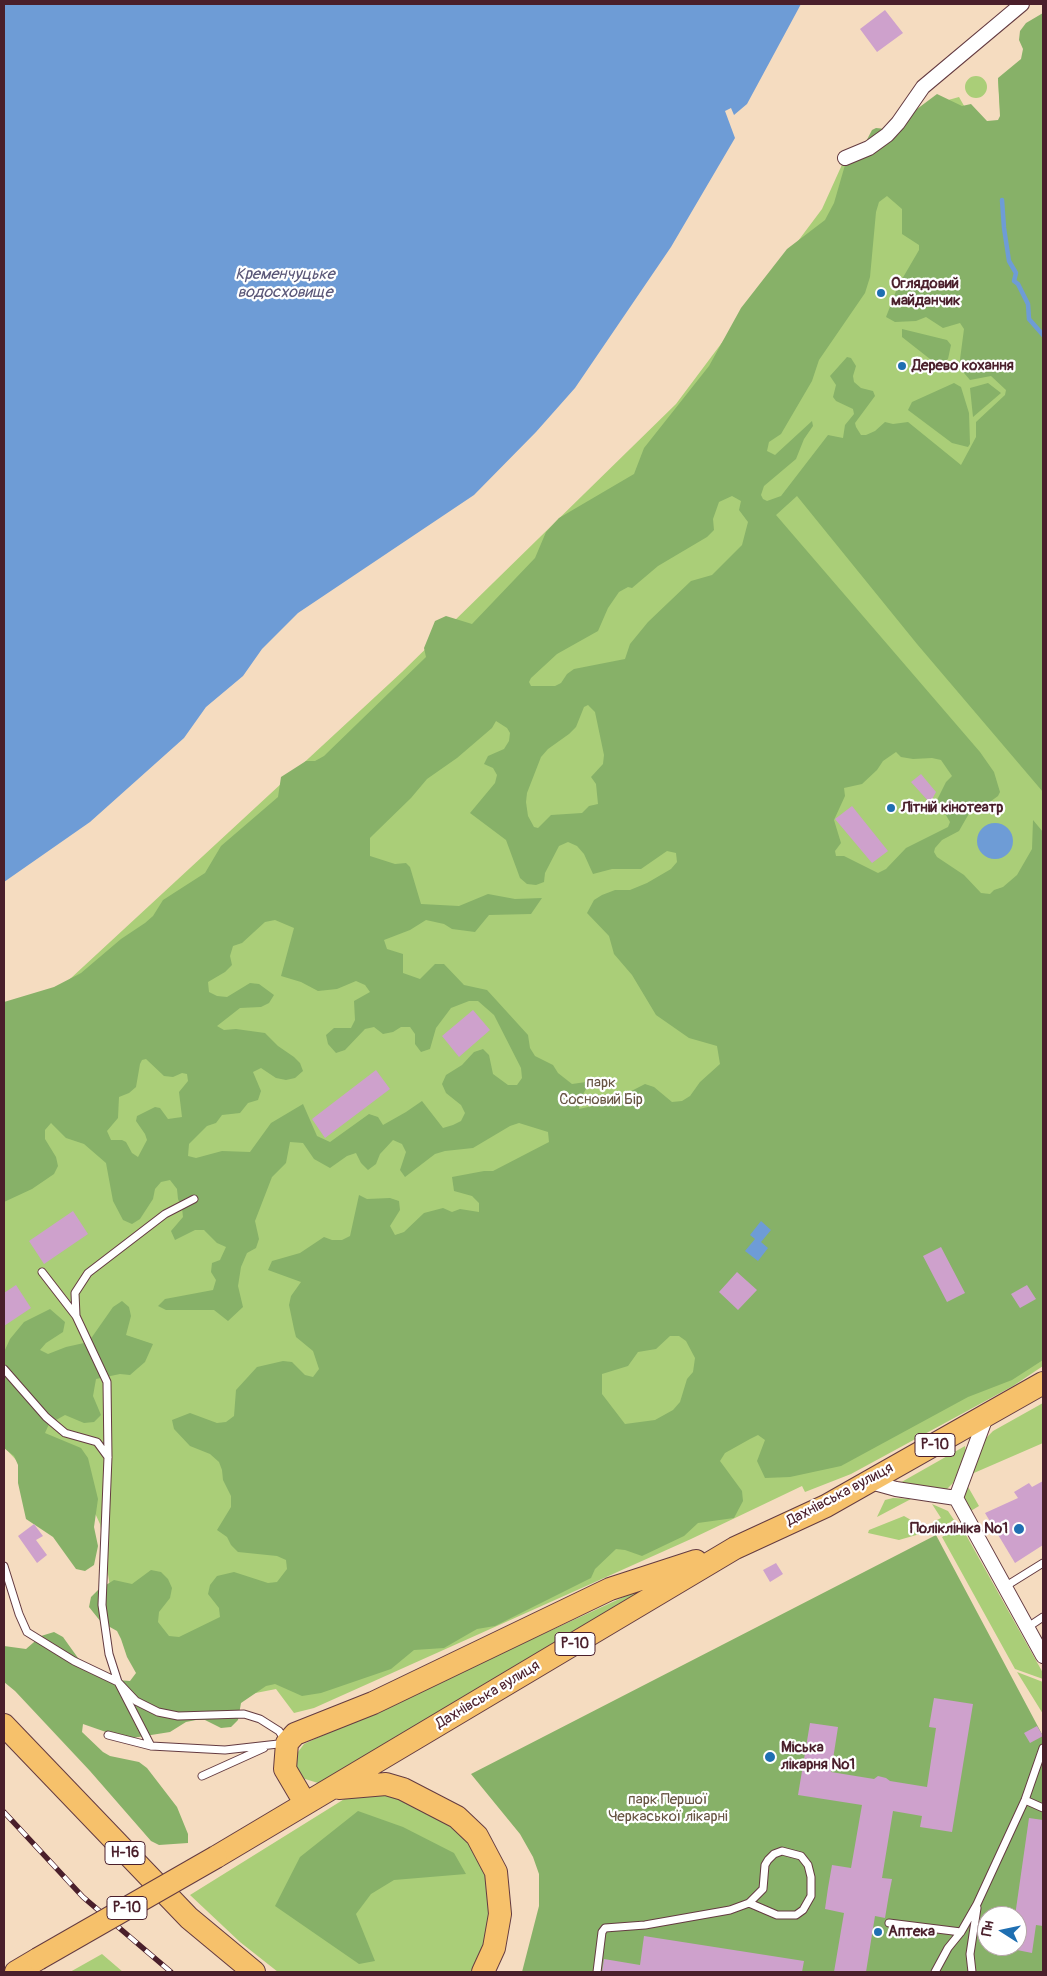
<!DOCTYPE html>
<meta charset="utf-8">
<style>
body{margin:0}
#map{position:relative;width:1047px;height:1976px;overflow:hidden;background:#f5dcc0;font-family:Pangolin,sans-serif}
canvas{display:block}
.frame{position:absolute;inset:0;border:5px solid #4a1f2b;pointer-events:none}
.north{position:absolute;left:977px;top:1906px;width:50px;height:50px;box-sizing:border-box;background:#fff;border:1px solid #b7a5aa;border-radius:50%;rotate:280deg;font-size:14px;font-weight:700;line-height:20px;text-align:center;color:#4a1f2b}
.north::after{content:'';display:block;margin:auto;width:18px;height:22px;background:#1f6fb2;clip-path:polygon(50% 0,100% 100%,50% 72%,0 100%)}
</style>
<div id="map">
<canvas width="1047" height="1976"></canvas>
<div class="frame"></div>
<div class="north">Пн</div>
</div>
<script>
const ctx = document.querySelector('canvas').getContext('2d');
ctx.lineJoin = 'round';
function fillPath(path, color) {
  ctx.fillStyle = color;
  ctx.fill(path, 'evenodd');
}
function shape(rows) {
  const path = new Path2D();
  for (const r of rows) {
    if (r.length === 3) {
      path.moveTo(r[0] + r[2], r[1]);
      path.arc(r[0], r[1], r[2], 0, 2 * Math.PI);
      continue;
    }
    path.moveTo(r[0], r[1]);
    for (let i = 2; i < r.length; i += 2) path.lineTo(r[i], r[i + 1]);
  }
  return path;
}
function strokePath(path, color, width, dash) {
  ctx.strokeStyle = color;
  ctx.lineWidth = width;
  ctx.lineCap = dash ? 'butt' : 'round';
  ctx.setLineDash(dash || []);
  ctx.stroke(path);
}
function drawText(font, color, halo, rows, align = 'center') {
  ctx.font = font + ' Pangolin,sans-serif';
  ctx.lineWidth = 4.5;
  ctx.setLineDash([]);
  ctx.textBaseline = 'middle';
  ctx.strokeStyle = halo;
  ctx.fillStyle = color;
  for (const [text, x, y, turn = 0] of rows) {
    ctx.save();
    ctx.translate(x, y);
    ctx.rotate((+turn || 0) * Math.PI / 180);
    ctx.textAlign = isNaN(turn) ? turn : align;
    if (halo) ctx.strokeText(text, 0, 0);
    ctx.fillText(text, 0, 0);
    ctx.restore();
  }
}
const green = shape([
 [1043,45,1043,1366,1013,1386,851,1474,805,1492,802,1486,691,1539,314,1708,294,1713,276,1689,210,1702,114,1612,100,1524,82,1485,17,1461,4,1447,4,1040,402,672,676,404,822,209,845,158,941,102,959,97,992,155,1003,153,998,80],
 [976,87,11],
 [1043,1403,1043,1443,967,1476,984,1440,993,1431],
 [965,1446,966,1453,953,1483,945,1491,898,1484],
 [967,1485,979,1506,969,1512,964,1501,963,1493],
 [893,1498,911,1499,877,1517,885,1500],
 [932,1504,948,1511,954,1520,941,1527,933,1522,941,1518],
 [904,1516,930,1531,899,1540,868,1533,869,1530],
 [961,1526,1043,1673,1043,1679,1015,1669,942,1537],
 [691,1566,693,1569,318,1783,302,1778,295,1767,295,1756,304,1744],
 [1017,1672,1043,1682,1043,1714],
 [354,1793,387,1796,423,1807,469,1840,489,1879,491,1924,481,1958,472,1972,278,1972,240,1942,190,1895],
 [102,1954,123,1972,70,1972]
]);
const forest = shape([
 [1043,13,1043,792,917,644,797,496,776,515,980,752,994,772,1000,792,998,796,987,804,971,810,959,831,942,840,935,848,934,852,937,857,964,875,981,893,990,894,994,890,1003,887,1017,875,1032,849,1033,820,1043,832,1043,1360,1012,1380,968,1397,841,1466,790,1477,765,1478,757,1461,765,1440,758,1435,750,1439,725,1453,720,1461,742,1491,743,1501,734,1518,698,1523,684,1536,642,1556,625,1550,616,1549,595,1569,591,1578,495,1626,477,1629,444,1648,414,1650,391,1669,321,1693,302,1696,275,1684,266,1686,241,1703,238,1720,231,1727,221,1728,205,1720,196,1720,186,1722,170,1732,126,1739,83,1724,82,1732,103,1752,110,1756,139,1762,147,1768,177,1807,188,1834,188,1843,159,1845,151,1841,90,1771,15,1691,4,1682,4,1646,26,1649,41,1636,54,1632,63,1637,88,1672,104,1679,130,1681,136,1673,127,1657,121,1639,117,1631,101,1622,89,1607,91,1597,98,1590,114,1580,132,1584,151,1570,161,1572,168,1579,172,1588,170,1598,159,1612,158,1622,169,1636,179,1637,220,1617,219,1608,208,1594,210,1585,217,1576,234,1572,268,1583,277,1582,287,1569,286,1560,277,1556,238,1552,231,1545,227,1537,217,1530,231,1507,231,1496,223,1480,222,1470,219,1462,210,1454,190,1446,174,1429,172,1420,190,1413,217,1423,226,1422,234,1416,236,1390,257,1367,283,1361,292,1362,305,1375,313,1377,319,1369,313,1351,296,1337,294,1329,289,1305,291,1296,301,1282,268,1270,272,1261,300,1253,324,1237,332,1240,342,1240,350,1236,359,1195,367,1199,390,1198,399,1201,400,1210,390,1226,395,1235,404,1232,424,1213,443,1208,452,1212,460,1209,479,1212,479,1203,472,1196,454,1191,452,1177,484,1171,493,1171,549,1142,548,1132,519,1123,510,1126,473,1148,445,1151,435,1154,405,1177,400,1170,406,1152,402,1144,393,1140,380,1154,376,1164,368,1170,361,1163,356,1153,347,1156,330,1168,314,1159,303,1143,290,1142,286,1163,272,1177,255,1221,259,1239,256,1248,247,1253,241,1267,238,1286,243,1307,228,1321,214,1310,166,1310,158,1306,165,1299,213,1290,216,1280,211,1272,212,1263,220,1260,226,1247,217,1243,204,1230,195,1230,175,1240,171,1231,183,1217,182,1208,178,1199,177,1189,170,1180,161,1182,155,1189,153,1199,140,1219,132,1224,123,1220,113,1201,106,1163,84,1144,66,1138,51,1123,45,1130,45,1139,56,1157,58,1166,54,1174,32,1189,4,1202,4,1002,54,987,81,973,121,939,145,923,153,916,163,900,205,873,221,846,278,797,281,777,306,761,315,761,324,756,426,657,424,648,435,621,446,616,472,624,535,558,546,532,559,518,634,474,644,448,709,366,741,308,787,249,825,220,834,203,845,165,860,153,872,130,876,128,886,129,905,122,917,109,937,94,962,106,971,104,987,121,998,120,1000,116,998,78,1021,59,1023,49,1019,40,1020,31,1026,23],
 [887,196,902,209,902,234,919,245,919,250,898,286,886,317,895,322,916,321,926,317,943,328,960,323,964,329,959,367,970,380,991,376,1006,390,1005,395,976,422,976,437,961,465,908,422,893,424,885,422,875,431,866,435,861,435,856,427,855,423,875,396,873,391,861,388,854,382,853,376,856,366,851,358,847,357,830,376,836,385,833,397,836,401,853,409,854,414,845,425,843,438,828,435,781,496,767,501,763,499,761,495,764,486,796,459,804,439,813,426,812,421,775,455,767,451,769,442,781,434,812,381,819,360,865,293,870,277,876,212,879,202],
 [732,496,741,501,739,510,748,522,742,545,712,575,691,581,648,622,630,644,625,659,574,669,567,674,561,683,555,686,531,686,529,682,531,678,557,654,598,631,608,608,619,592,628,587,632,588,658,566,707,537,714,530,713,519,719,502],
 [588,705,595,712,604,755,603,764,591,777,596,784,598,804,589,806,582,813,551,815,538,828,534,827,528,816,526,802,527,793,541,757,548,749,569,734,576,727,584,707],
 [496,721,507,728,510,733,509,741,504,749,488,756,484,764,493,768,497,775,495,783,470,813,506,840,520,878,527,884,536,885,544,882,545,873,559,846,568,842,577,846,584,854,593,874,612,869,641,869,667,851,676,853,677,862,671,869,647,883,630,890,615,890,602,895,594,900,587,913,609,936,614,954,632,975,656,1015,689,1038,717,1046,720,1064,700,1082,690,1096,682,1101,672,1102,654,1087,645,1084,610,1102,579,1109,580,1100,587,1087,586,1082,572,1084,558,1073,553,1065,535,1056,530,1048,528,1035,487,990,464,985,444,964,435,964,420,979,403,973,403,954,387,949,384,940,410,930,426,920,444,924,452,929,475,932,489,915,531,914,542,898,515,899,488,894,459,906,421,904,410,867,406,863,395,864,370,856,370,838,374,834,411,798,427,779,457,758,492,728],
 [896,752,901,757,913,759,932,758,941,760,952,776,946,782,937,800,950,822,948,827,906,848,886,869,878,873,844,856,836,856,835,851,841,843,834,820,845,796,844,788,862,784,877,770,883,761],
 [275,920,294,928,281,976,301,982,318,991,337,989,356,981,365,985,370,992,354,1001,355,1020,351,1028,334,1028,326,1035,328,1044,336,1053,345,1050,365,1029,374,1027,383,1034,393,1032,401,1027,410,1027,415,1034,415,1044,421,1052,430,1049,436,1028,451,1008,469,1001,478,1001,494,1015,521,1068,522,1078,517,1085,508,1085,493,1074,489,1055,483,1049,474,1052,462,1065,446,1075,442,1084,446,1093,461,1105,465,1113,461,1121,453,1125,443,1128,422,1101,406,1112,383,1125,378,1117,369,1114,330,1142,317,1136,303,1104,271,1123,250,1152,222,1151,196,1158,188,1156,189,1144,207,1126,216,1123,222,1115,240,1113,248,1103,258,1100,261,1091,253,1072,261,1068,276,1078,286,1080,295,1078,303,1071,300,1063,294,1057,278,1046,265,1033,236,1029,224,1030,217,1026,240,1008,261,1007,269,1003,274,995,259,984,250,983,227,997,217,996,209,992,208,982,225,972,232,965,230,956,233,946,242,943,265,922],
 [146,1059,164,1076,173,1077,182,1073,187,1074,188,1081,179,1092,182,1117,168,1119,160,1108,155,1107,137,1116,136,1121,145,1134,147,1140,138,1157,132,1153,126,1142,122,1140,111,1140,107,1131,118,1118,119,1097,129,1093,136,1087,140,1064,142,1060],
 [670,1336,679,1336,686,1341,695,1358,693,1372,687,1379,680,1402,673,1410,655,1420,625,1424,602,1394,602,1374,628,1366,638,1352,656,1349],
 [902,329,947,340,951,345,948,359,941,363,935,363,902,337],
 [954,383,961,387,969,413,970,444,968,447,952,443,908,410,912,402],
 [988,383,1001,393,973,417,970,388],
 [122,1301,129,1307,131,1316,126,1335,153,1344,145,1362,130,1375,120,1374,96,1379,93,1396,101,1415,94,1422,84,1423,65,1415,49,1424,45,1433,81,1448,88,1458,98,1499,94,1527,98,1546,94,1565,85,1571,76,1569,53,1537,26,1519,18,1483,18,1465,14,1456,4,1448,4,1352,10,1339,24,1322,50,1309,65,1322,63,1332,46,1343,40,1350,48,1354,66,1347,84,1343,92,1337,113,1307],
 [936,1535,1043,1736,1043,1972,522,1972,539,1906,539,1874,533,1857,520,1834,471,1774],
 [987,1916,1017,1916,1017,1946,987,1946],
 [358,1811,403,1827,454,1853,466,1874,394,1880,371,1894,356,1914,375,1961,359,1964,275,1906,300,1857]
]);
const water = shape([
 [4,4,801,4,747,104,734,115,731,108,725,111,735,138,671,247,575,388,536,432,474,495,298,613,262,649,243,676,206,707,184,738,90,822,4,882],
 [995,841,18],
 [761,1221,771,1230,761,1242,768,1248,758,1261,745,1251,755,1239,750,1235]
]);
const stream = shape([
 [1002,200,1004,228,1009,261,1016,273,1014,281,1018,284,1028,304,1029,319,1043,335]
]);
const building = shape([
 [885,10,903,33,877,52,860,29],
 [921,774,936,792,930,803,911,782],
 [852,806,888,851,872,863,835,819],
 [473,1010,490,1030,459,1057,442,1036],
 [376,1070,390,1089,325,1138,312,1119],
 [73,1211,88,1234,44,1264,29,1241],
 [941,1247,965,1293,947,1302,923,1256],
 [737,1272,757,1290,738,1310,719,1292],
 [16,1285,31,1308,4,1326,4,1293],
 [1027,1285,1036,1299,1020,1308,1011,1294],
 [1043,1481,1043,1545,1015,1563,985,1513,1018,1498,1014,1492,1029,1483,1032,1487],
 [34,1524,43,1536,36,1540,47,1555,37,1563,18,1536],
 [776,1563,783,1574,770,1582,763,1570],
 [934,1698,973,1704,952,1832,920,1827,922,1816,893,1811,882,1878,892,1879,889,1894,885,1918,875,1916,866,1972,834,1972,844,1913,825,1909,828,1888,832,1865,851,1868,862,1805,798,1795,810,1723,838,1727,831,1772,874,1779,878,1776,886,1778,890,1781,927,1787,936,1728,929,1727],
 [1037,1726,1043,1736,1030,1743,1024,1733],
 [1029,1818,1043,1820,1043,1926,1036,1925,1032,1953,1017,1950,1017,1916,1015,1916],
 [644,1936,804,1961,802,1972,602,1972,604,1959,640,1965]
]);
const lane = shape([
 [42,1272,76,1316,107,1382,108,1457,102,1605,109,1654,118,1682,151,1746],
 [76,1316,75,1293,88,1273,165,1214,194,1199],
 [4,1369,46,1417,65,1433,97,1442,108,1457],
 [4,1566,19,1614,27,1632,74,1661,118,1682,136,1701,158,1712,178,1716,244,1714,260,1719,279,1731,287,1743,225,1750,151,1746,108,1735],
 [1006,1586,1043,1563],
 [1028,1627,1043,1617],
 [202,1776,264,1748],
 [1025,1800,1043,1808],
 [889,1923,961,1932],
 [597,1972,602,1932,605,1928,645,1925,730,1910,749,1903,763,1889,765,1865,768,1860,774,1854,782,1851,801,1856,808,1865,811,1877,811,1896,803,1910,796,1915,777,1915,749,1903],
 [935,1972,948,1948,961,1932,977,1904,1025,1800,1043,1748],
 [972,1972,970,1954,977,1908]
]);
const street = shape([
 [845,158,869,148,887,135,898,123,923,87,1022,4],
 [867,1481,896,1489,956,1498,986,1417],
 [956,1498,1043,1656]
]);
const primary = shape([
 [4,1725,189,1918,254,1972],
 [339,1788,386,1784,403,1789,457,1817,477,1836,496,1872,500,1914,494,1948,483,1972],
 [305,1803,285,1769,287,1743,295,1734,373,1703,610,1589,696,1561],
 [216,1857,735,1548,826,1506,1043,1383],
 [16,1972,38,1959]
]);
const rail = shape([
 [4,1812,83,1897,171,1972]
]);
const primaryBridge = shape([
 [38,1959,216,1857]
]);
const markers = [
 [881,293,5,"#1f6fb2"],
 [902,366,5,"#1f6fb2"],
 [891,808,5,"#1f6fb2"],
 [1019,1529,6,"#1f6fb2"],
 [770,1757,6,"#1f6fb2"],
 [878,1932,5,"#1f6fb2"]
];
const shields = [
 [935,1445,40],
 [575,1644,40],
 [125,1853,40],
 [127,1908,40]
];
const shieldNames = [
 ["Р-10",935,1445],
 ["Р-10",575,1644],
 ["Н-16",125,1853],
 ["Р-10",127,1908]
];
const poiNames = [
 ["Оглядовий",891,284],
 ["майданчик",891,301],
 ["Дерево кохання",912,366],
 ["Літній кінотеатр",901,808],
 ["Поліклініка №1",1008,1529,"right"],
 ["Міська",781,1748],
 ["лікарня №1",781,1765],
 ["Аптека",888,1932]
];
const parkNames = [
 ["парк",601,1083],
 ["Сосновий Бір",601,1100],
 ["парк Першої",668,1800],
 ["Черкаської лікарні",668,1817]
];
const streetNames = [
 ["Дахнівська вулиця",840,1495,-28],
 ["Дахнівська вулиця",488,1695,-31]
];
const waterNames = [
 ["Кременчуцьке",285,275],
 ["водосховище",285,293]
];
fillPath(green, '#aace78');
fillPath(forest, '#87b168');
fillPath(water, '#6e9cd6');
strokePath(stream, '#6e9cd6', 4.5);
fillPath(building, '#cea1cc');
strokePath(lane, '#643b41', 9);
strokePath(street, '#643b41', 16);
strokePath(primary, '#643b41', 24);
strokePath(lane, '#fff', 7);
strokePath(street, '#fff', 14);
strokePath(primary, '#f6c16b', 22);
strokePath(rail, '#4a1f2b', 5.5);
strokePath(rail, '#fff', 4, [11]);
strokePath(primaryBridge, '#643b41', 24, []);
strokePath(primaryBridge, '#f6c16b', 22);
for (const [x, y, r, color] of markers) {
  const dot = new Path2D();
  dot.arc(x, y, r, 0, 2 * Math.PI);
  ctx.fillStyle = color;
  ctx.fill(dot);
  strokePath(dot, '#fff', 2);
}
for (const [x, y, w] of shields) {
  const box = new Path2D();
  box.roundRect(x - w / 2, y - 11.5, w, 23, 4);
  ctx.fillStyle = '#fff';
  ctx.fill(box);
  strokePath(box, '#4a1f2b', 1);
}
drawText('bold 14px', '#4a1f2b', null, shieldNames);
drawText('bold 15px', '#4a1f2b', '#fff', poiNames, 'left');
drawText('15px', '#675442', '#fff', parkNames);
drawText('15px', '#4a1f2b', '#fff', streetNames);
drawText('italic 16px', '#5a5778', '#fff', waterNames);
</script>
